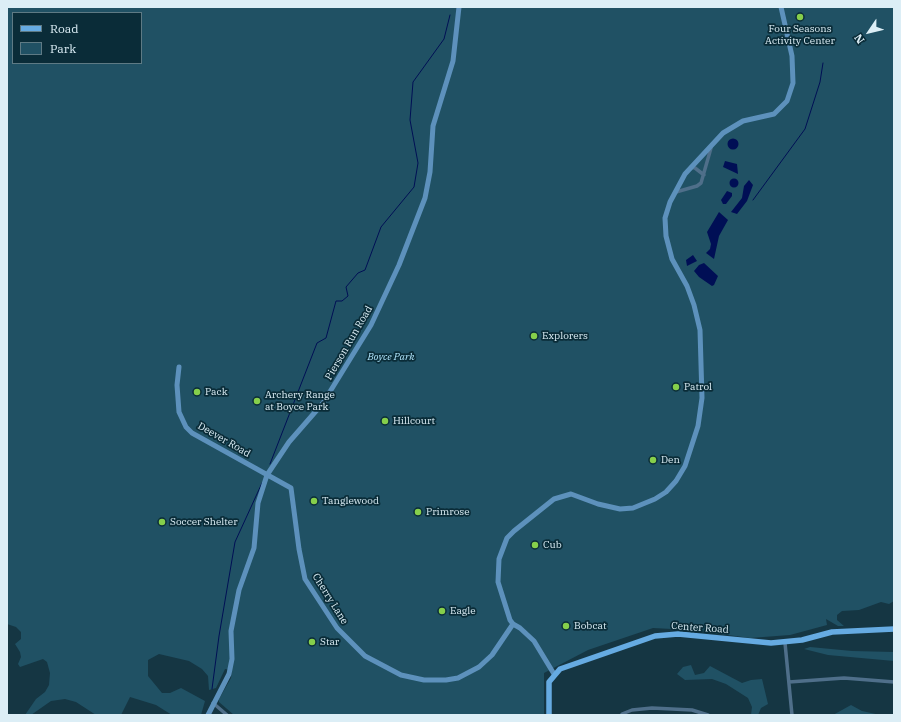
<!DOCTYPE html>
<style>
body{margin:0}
#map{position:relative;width:901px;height:722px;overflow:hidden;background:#153643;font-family:"IBM Plex Serif",serif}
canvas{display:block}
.frame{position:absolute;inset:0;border:8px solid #dceef6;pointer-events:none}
.legend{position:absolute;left:12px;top:12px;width:130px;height:52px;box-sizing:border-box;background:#0a2c38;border:1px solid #5e7a84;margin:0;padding:5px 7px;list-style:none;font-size:12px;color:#dceef6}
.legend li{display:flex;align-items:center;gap:8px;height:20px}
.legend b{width:20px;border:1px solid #5e7a84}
.north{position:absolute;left:849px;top:12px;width:40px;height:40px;-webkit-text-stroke:3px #0a2c38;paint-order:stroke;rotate:235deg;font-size:11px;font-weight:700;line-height:16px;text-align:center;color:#dceef6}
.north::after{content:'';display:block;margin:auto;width:14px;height:18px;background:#dceef6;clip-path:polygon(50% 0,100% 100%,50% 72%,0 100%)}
</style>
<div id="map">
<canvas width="901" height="722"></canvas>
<div class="frame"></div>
<ul class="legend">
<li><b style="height:5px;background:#66abe2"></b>Road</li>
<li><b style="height:11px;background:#205164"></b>Park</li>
</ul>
<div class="north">N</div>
</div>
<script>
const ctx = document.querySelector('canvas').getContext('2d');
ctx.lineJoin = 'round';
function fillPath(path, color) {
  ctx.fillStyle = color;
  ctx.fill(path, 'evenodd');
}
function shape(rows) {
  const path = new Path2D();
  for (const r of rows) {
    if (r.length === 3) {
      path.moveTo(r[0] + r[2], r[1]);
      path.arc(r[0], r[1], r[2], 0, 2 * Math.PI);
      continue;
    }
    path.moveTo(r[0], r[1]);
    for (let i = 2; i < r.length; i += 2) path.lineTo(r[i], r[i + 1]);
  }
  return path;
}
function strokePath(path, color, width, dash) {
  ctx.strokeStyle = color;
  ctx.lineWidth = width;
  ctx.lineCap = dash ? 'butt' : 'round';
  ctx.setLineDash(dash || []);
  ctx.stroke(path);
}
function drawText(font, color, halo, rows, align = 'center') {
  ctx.font = font + ' "IBM Plex Serif",serif';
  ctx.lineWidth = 3.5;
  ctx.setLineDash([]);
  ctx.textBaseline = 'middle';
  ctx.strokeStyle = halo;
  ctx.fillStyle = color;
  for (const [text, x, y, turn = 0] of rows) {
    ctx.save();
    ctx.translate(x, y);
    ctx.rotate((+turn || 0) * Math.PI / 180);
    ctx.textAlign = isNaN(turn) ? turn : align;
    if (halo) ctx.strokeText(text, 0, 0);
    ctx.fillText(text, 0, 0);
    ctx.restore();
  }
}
const green = shape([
 [7,7,894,7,894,601,889,604,881,602,859,610,842,611,837,615,837,620,844,626,838,626,826,619,827,625,790,635,750,638,691,630,653,628,588,650,544,673,544,715,234,715,219,702,219,699,231,678,232,670,225,669,216,688,209,690,208,676,202,669,189,661,159,654,148,660,148,676,162,693,170,693,181,688,205,701,201,715,172,715,156,705,130,697,121,715,96,715,76,702,65,699,51,701,31,715,25,715,36,699,45,692,49,685,50,673,47,662,43,659,20,667,18,664,21,657,20,652,15,644,21,639,21,632,16,627,7,624],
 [13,13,141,13,141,63,13,63],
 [810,647,852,651,894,652,894,661,828,655,804,649],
 [691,665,695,675,704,673,710,666,742,683,751,680,762,679,768,704,761,708,758,715,751,715,752,707,748,698,726,684,712,679,685,680,677,674,683,667],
 [851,705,862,711,880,715,833,715]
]);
const water = shape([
 [733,144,5.5],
 [725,161,737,164,738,174,723,167],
 [734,183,4.5],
 [749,180,753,185,747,201,737,214,731,212,742,198,744,186],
 [727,191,732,193,732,196,726,204,723,204,721,200],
 [719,212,728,220,719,236,714,259,706,253,710,249,711,244,707,232],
 [693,255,697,261,687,266,686,260],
 [704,263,718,276,714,285,712,286,699,277,694,271,699,265]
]);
const stream = shape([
 [753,200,805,129,820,82,823,63],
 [270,464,317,343,326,338,336,301,342,301,348,296,346,287,358,273,365,270,381,227,414,187,418,163,410,120,413,82,444,39,450,15],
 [212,689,219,636,235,542,262,483]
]);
const street = shape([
 [691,167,695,168,704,175],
 [676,192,697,186,701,183,711,148],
 [785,643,792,715],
 [789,682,844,678,894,682],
 [213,703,227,715],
 [622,714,632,710,652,708,692,710,708,715]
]);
const secondary = shape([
 [179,367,177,385,179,412,186,427,192,433,291,488,299,549,305,579,337,628,365,656,401,675,424,680,446,680,458,678,479,667,492,655,513,624],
 [554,674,534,641,520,628,513,624,510,620,498,582,499,559,507,538,514,531,554,499,571,494,598,504,620,509,633,508,655,499,666,492,676,481,685,466,698,426,702,398,700,330,694,305,687,286,672,259,666,236,665,218,670,202,685,174,723,133,743,121,774,114,787,101,793,83,792,56,781,7],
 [208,715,229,674,232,659,231,631,239,590,254,548,258,503,267,475,289,442,323,403,371,325,399,265,425,198,430,172,433,126,453,61,459,7]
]);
const primary = shape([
 [549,715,549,682,560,669,655,636,678,634,771,643,802,640,832,632,894,629]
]);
const markers = [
 [800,17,4,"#86cf4b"],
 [534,336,4,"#86cf4b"],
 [676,387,4,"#86cf4b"],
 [197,392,4,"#86cf4b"],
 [257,401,4,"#86cf4b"],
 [385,421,4,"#86cf4b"],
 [653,460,4,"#86cf4b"],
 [314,501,4,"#86cf4b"],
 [418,512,4,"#86cf4b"],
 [162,522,4,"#86cf4b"],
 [535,545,4,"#86cf4b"],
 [442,611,4,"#86cf4b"],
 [566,626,4,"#86cf4b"],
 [312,642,4,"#86cf4b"]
];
const poiNames = [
 ["Four Seasons",800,29,"center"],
 ["Activity Center",800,41,"center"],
 ["Explorers",542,336],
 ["Patrol",684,387],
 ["Pack",205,392],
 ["Archery Range",265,395],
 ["at Boyce Park",265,407],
 ["Hillcourt",393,421],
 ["Den",661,460],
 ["Tanglewood",322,501],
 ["Primrose",426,512],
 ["Soccer Shelter",170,522],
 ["Cub",543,545],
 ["Eagle",450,611],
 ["Bobcat",574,626],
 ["Star",320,642]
];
const streetNames = [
 ["Pierson Run Road",349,343,-60],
 ["Deever Road",224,440,30],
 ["Cherry Lane",330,599,58],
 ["Center Road",700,628,4]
];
const parkNames = [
 ["Boyce Park",391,357]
];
fillPath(green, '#205164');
fillPath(water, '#000f55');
strokePath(stream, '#000f55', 1);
strokePath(street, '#4f6f8a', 3.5);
strokePath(secondary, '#5d91bc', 5);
strokePath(primary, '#66abe2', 5.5);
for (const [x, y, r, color] of markers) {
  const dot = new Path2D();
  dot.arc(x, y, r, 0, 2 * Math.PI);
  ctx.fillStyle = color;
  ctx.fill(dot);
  strokePath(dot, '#0a2c38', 1.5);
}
drawText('10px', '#dceef6', '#0a2c38', poiNames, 'left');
drawText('10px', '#dceef6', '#0a2c38', streetNames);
drawText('italic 10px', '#b0e5fc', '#0a2c38', parkNames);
</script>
